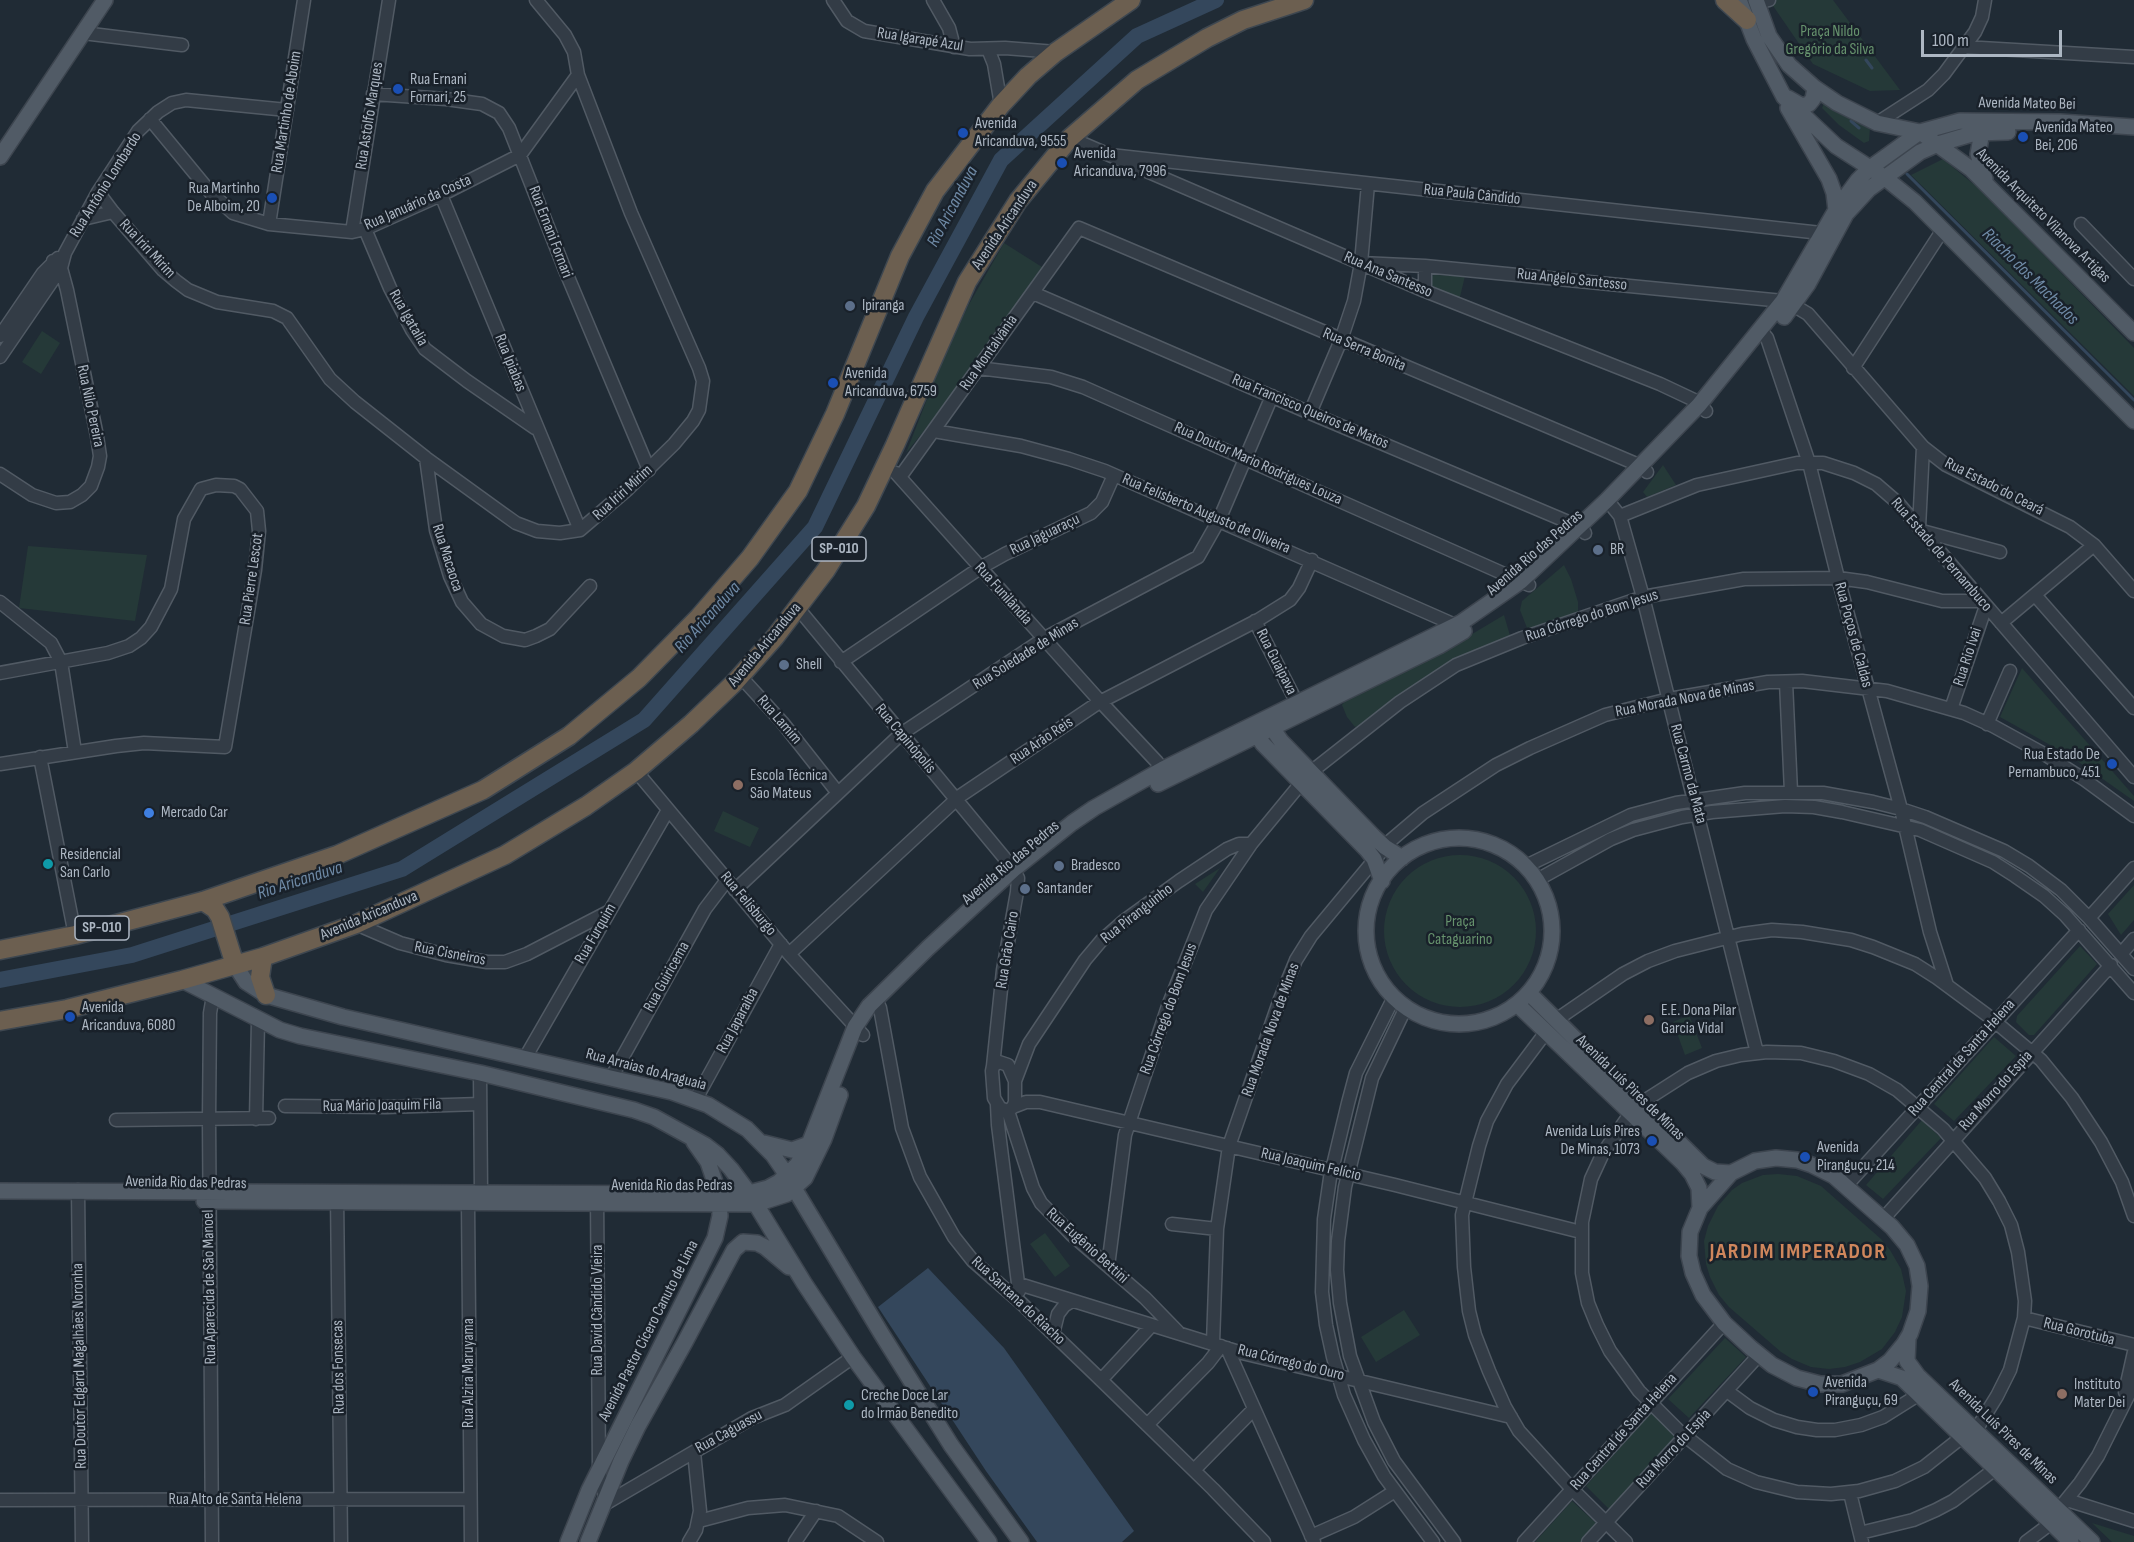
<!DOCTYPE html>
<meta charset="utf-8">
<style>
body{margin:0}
#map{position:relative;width:2134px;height:1542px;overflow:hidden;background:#202b35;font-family:"Sofia Sans Condensed",sans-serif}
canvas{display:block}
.scale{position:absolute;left:1921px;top:30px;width:141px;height:27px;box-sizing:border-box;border:3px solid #adb7c3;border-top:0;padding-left:8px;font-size:18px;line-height:21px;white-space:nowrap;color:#adb7c3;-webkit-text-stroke:4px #19212a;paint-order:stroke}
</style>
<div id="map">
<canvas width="2134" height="1542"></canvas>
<div class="scale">100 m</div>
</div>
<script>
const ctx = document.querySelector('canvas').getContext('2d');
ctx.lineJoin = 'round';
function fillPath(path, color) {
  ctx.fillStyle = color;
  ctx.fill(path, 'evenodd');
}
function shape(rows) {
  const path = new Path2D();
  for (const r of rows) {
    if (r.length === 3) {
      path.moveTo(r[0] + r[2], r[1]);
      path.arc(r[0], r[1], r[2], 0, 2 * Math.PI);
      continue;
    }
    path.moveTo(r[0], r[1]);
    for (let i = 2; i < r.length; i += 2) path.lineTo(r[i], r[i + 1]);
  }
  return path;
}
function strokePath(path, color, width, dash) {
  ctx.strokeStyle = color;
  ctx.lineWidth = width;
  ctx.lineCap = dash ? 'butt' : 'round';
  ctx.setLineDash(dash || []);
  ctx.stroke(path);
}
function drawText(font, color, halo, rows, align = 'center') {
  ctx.font = font + ' "Sofia Sans Condensed",sans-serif';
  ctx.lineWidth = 5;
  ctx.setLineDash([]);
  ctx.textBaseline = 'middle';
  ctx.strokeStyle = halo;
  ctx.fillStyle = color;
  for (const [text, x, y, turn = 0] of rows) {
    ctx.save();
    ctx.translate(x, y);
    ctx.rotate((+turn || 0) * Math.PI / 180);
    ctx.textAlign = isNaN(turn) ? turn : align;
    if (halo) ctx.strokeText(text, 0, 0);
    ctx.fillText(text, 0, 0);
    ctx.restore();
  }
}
const green = shape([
 [1769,0,1833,0,1900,90,1870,91,1813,64],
 [1824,103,1852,120,1870,128,1869,141,1864,143,1839,125,1822,108],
 [1943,159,1983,192,2134,348,2134,396,1911,175],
 [1004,243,1042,267,945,405,906,453,940,366,968,306],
 [1435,275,1465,276,1459,301,1433,291,1430,276],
 [42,331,60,343,41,374,22,362],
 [1663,465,1676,485,1647,497,1643,492],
 [28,546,147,555,135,621,19,608],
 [1564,565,1571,579,1578,602,1578,612,1540,627,1527,628,1520,610,1522,601],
 [1504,615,1511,639,1364,723,1355,727,1347,717,1342,705,1346,699,1432,658],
 [2022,668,2134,796,2134,801,2070,756,2000,717],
 [723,811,759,828,750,847,714,831],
 [1460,931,76],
 [1220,868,1203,892,1195,884,1209,875],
 [2134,885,2134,920,2121,935,2108,914],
 [2080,946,2097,964,2034,1035,2029,1035,2016,1022,2017,1016],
 [1689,1015,1702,1048,1685,1055,1673,1022],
 [1994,1037,2016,1056,1954,1121,1934,1104],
 [1922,1120,1941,1138,1883,1199,1866,1185],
 [1778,1174,1797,1176,1821,1186,1881,1239,1890,1250,1901,1269,1906,1291,1902,1317,1895,1332,1882,1349,1860,1362,1845,1367,1829,1369,1811,1367,1792,1359,1781,1352,1729,1307,1719,1295,1710,1277,1706,1264,1704,1241,1708,1226,1718,1206,1732,1190,1742,1183,1763,1175],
 [1045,1233,1070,1266,1055,1277,1030,1244],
 [1404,1310,1420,1335,1376,1362,1361,1337],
 [1725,1338,1746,1357,1689,1418,1668,1399],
 [1652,1412,1677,1436,1609,1509,1586,1486],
 [1572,1501,1598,1525,1581,1542,1535,1542],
 [2092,1523,2134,1536,2134,1542,2112,1542]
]);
const water = shape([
 [928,1268,1004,1348,1134,1531,1122,1542,1037,1542,986,1471,878,1307]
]);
const stream = shape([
 [1866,60,1872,68],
 [1851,121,1859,128],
 [1907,174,2134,400]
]);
const river = shape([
 [0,980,132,955,402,869,644,720,815,527,916,317,1001,160,1137,36,1216,0]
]);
const minor = shape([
 [833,0,847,21,864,31,970,49,1005,48,1056,52],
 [933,0,949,28,954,47],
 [1756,3,1769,0],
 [83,33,182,45],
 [1964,47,2134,57],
 [988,49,994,64,1001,105],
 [373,94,446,99,482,104,499,113,509,128,565,270,649,470],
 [150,119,211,193,233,213,269,224,352,232,365,229,441,195,520,155,578,75],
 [1877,123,1928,90,1944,74,1975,32,1982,17,1985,0],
 [1070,138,1425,291,1660,384,1694,400,1706,411],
 [1110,155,1830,234],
 [98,192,113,212,163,270,176,281,188,290,217,302,273,311,287,318,330,379,355,402,426,458,502,513,516,523,537,531,560,533,580,530,628,489,674,444,693,421,699,410,703,381,699,368,631,213,578,75,574,52,565,35,536,0],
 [441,195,580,530],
 [83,219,113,212],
 [269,224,304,0],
 [2081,224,2134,279],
 [365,229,390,288,412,330,425,349,467,381,535,428],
 [352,232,389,0],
 [1361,263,1425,266,1783,301,1793,305,1808,314,1923,447,1946,465,2070,527,2094,545,2134,591],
 [1425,291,1425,266],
 [1033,293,1310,413,1580,527,1585,533],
 [1761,331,1767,338,1809,463,1838,578,1901,809,1930,932,1947,985],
 [0,336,43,273,58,258],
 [0,357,61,268,65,253,98,192,138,131,158,112,172,103,186,100,287,110],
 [978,368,1051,377,1083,387,1529,585],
 [1853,368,1942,231],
 [1310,413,1341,340,1354,301,1361,263,1368,184],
 [934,431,1021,446,1069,459,1105,471,1462,628],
 [426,458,436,530,450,576,462,602,481,624,503,636,525,640,536,636,550,629,590,586],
 [896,473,1098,699,1157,762,1166,775],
 [0,474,32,495,56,503,70,502,82,495,91,486,98,467,100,456,97,436,67,290,61,268,53,261],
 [900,477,1079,228,1641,466,1647,472],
 [1607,500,1620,516,1643,597,1757,1053],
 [1620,516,1697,485,1797,463,1823,463,1854,473,1876,484,1898,503,2134,777],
 [1919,528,1923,447],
 [1922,531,2000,552],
 [2035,595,2134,708],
 [0,602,51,643,61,662,75,752],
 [797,607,1007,861,1018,878,1017,892,1003,970,993,1066],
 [1255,621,1297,703],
 [2001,623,2094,545],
 [841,662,980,568,1005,554,1091,513,1102,502,1114,475],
 [0,673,108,653,129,646,141,638,151,627,171,589,184,519,201,489,216,485,234,486,240,489,257,511,259,531,255,570,225,747,144,743,116,746,0,764],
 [740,676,782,722,838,793],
 [1786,682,1791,792],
 [1951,709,1986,606],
 [1987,724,2010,671],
 [40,757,75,935],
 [636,771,789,954,863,1035],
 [1311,772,1400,702,1456,665,1522,638,1643,597,1744,579,1838,578,1867,582,1942,601,1982,601],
 [1526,866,1631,815,1676,803,1745,793,1823,793,1873,802,1901,809,1925,817,2004,851,2029,866,2061,890,2089,918,2134,969],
 [1537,880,1611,839,1633,830,1682,817,1712,812,1785,806,1814,807,1842,812,1920,830,1993,862,2015,876,2044,896,2065,915,2134,993],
 [735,890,901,734,1045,638,1198,557,1219,520,1272,396],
 [2089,918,2134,868],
 [356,924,400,943,446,955,487,962,505,962,527,954,608,912],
 [789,954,960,796,1098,703,1258,620,1290,600,1299,588,1312,560],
 [2121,954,2134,939],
 [1394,997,1356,1073,1348,1103,1330,1178,1324,1219,1322,1292,1326,1325,1333,1357,1344,1395,1364,1440,1384,1476,1433,1542],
 [876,999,880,1008,902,1128,920,1177,954,1237,973,1261,1020,1302,1101,1380,1213,1489,1264,1542],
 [1406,1007,1372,1078,1345,1187,1338,1241,1337,1270,1340,1303,1350,1356,1374,1422,1394,1461,1454,1542],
 [1556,1020,1623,974,1648,961,1675,951,1742,934,1772,930,1802,932,1851,940,1873,947,1915,964,1937,978,1987,1015,2041,1060,2072,1098,2101,1142,2122,1182,2134,1216],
 [1546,1032,1507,1084,1487,1121,1479,1146,1462,1215,1464,1267,1469,1311,1475,1335,1489,1371,1505,1407,1519,1431,1572,1489,1626,1542],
 [525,1058,668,810],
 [999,1062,1008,1065,1015,1081,1015,1102,1013,1107,1008,1111,1000,1108,994,1098,992,1071,993,1066,999,1062],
 [480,1073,481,1192],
 [611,1078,705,909,727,880],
 [1015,1081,1029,1044,1085,960,1101,941,1125,920,1179,881,1227,849,1239,844,1251,844],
 [696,1099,781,944],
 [1641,1103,1688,1073,1716,1061,1741,1055,1767,1052,1801,1053,1834,1061,1869,1074,1897,1090,1943,1129,1985,1178,1999,1201,2011,1225,2018,1252,2025,1301,2024,1318,2010,1370,1997,1396,1976,1430],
 [997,1105,998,1125,1019,1291],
 [285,1106,386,1107,480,1104],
 [1013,1107,1026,1102,1040,1102,1395,1185,1581,1232],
 [1008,1111,1033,1188,1041,1203,1072,1235,1145,1298,1178,1332],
 [1630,1114,1603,1153,1591,1179,1582,1222,1582,1273,1588,1303,1597,1325,1610,1351,1639,1391,1680,1432,1727,1469,1756,1482,1797,1492,1831,1494,1859,1491,1895,1481,1924,1467,1962,1437],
 [256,1119,258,1021],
 [116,1120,269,1118],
 [1846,1186,2079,930],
 [78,1190,82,1542],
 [597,1194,599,1470,605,1498],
 [337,1195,341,1542],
 [468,1204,471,1542],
 [1883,1219,2111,965],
 [1172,1224,1217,1229],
 [1108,1266,1125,1135,1168,1006,1206,910,1251,844,1302,782],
 [1019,1284,1242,1353,1511,1417],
 [2024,1318,2134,1345],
 [1053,1334,1058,1314,1064,1306,1072,1301],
 [1213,1343,1217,1229,1229,1146,1280,999,1296,960,1311,936,1390,841,1423,813,1496,765,1530,748,1605,715,1669,699,1768,682,1802,681,1887,691,1964,713,1993,726,2044,754,2085,780,2134,816],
 [1227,1348,1314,1542],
 [1101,1380,1152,1325],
 [1727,1391,1750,1408,1774,1420,1797,1427,1817,1430,1835,1430,1861,1425,1883,1417,1918,1395],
 [2125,1392,2134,1352],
 [1147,1425,1208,1363,1221,1346],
 [1194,1470,1253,1410],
 [1850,1493,1862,1542],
 [0,1500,470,1499],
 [2067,1500,2134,1521],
 [603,1505,752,1418,785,1405,853,1357],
 [2058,1510,2080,1483,2098,1456,2134,1384],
 [699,1521,748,1508,785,1505,838,1516,877,1542],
 [1860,1533,1913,1520,1936,1510,1953,1501,1995,1469],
 [1311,1536,1354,1517,1395,1491],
 [212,1542,209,1119,210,1013,213,996],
 [689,1542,696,1530,700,1511,694,1452],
 [795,1542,816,1511],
 [1524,1542,1724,1323],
 [1588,1542,1759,1355],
 [2026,1542,2050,1524]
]);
const major = shape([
 [1739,0,1754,39,1784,97,1836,146,1884,177,1915,202,2134,421],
 [1756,0,1769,36,1789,65,1815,88,1837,103,1877,123,1920,132,1971,169,2134,333],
 [1788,98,1802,106,1809,104,1813,99,1815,88],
 [1788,108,1829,179,1834,193,1836,210],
 [1982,132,1978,154,1985,179],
 [0,157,105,0],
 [1784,317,1808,284,1846,214,1869,189,1920,152,1938,144,1975,133,2008,132],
 [1268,722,1281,741,1374,837,1385,847,1402,858],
 [1253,729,1263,744,1367,850,1374,859,1382,881],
 [1158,784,1439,646,1464,631],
 [1459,931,93],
 [235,965,246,982,266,995,343,1017,672,1092,708,1105,747,1129,773,1155,782,1168,881,1333,951,1445,1021,1542],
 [182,980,280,1030,300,1036,480,1073,634,1110,654,1117,705,1145,718,1155,731,1169,749,1193,804,1283,853,1357,989,1542],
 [1529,993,1703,1166,1715,1172,1731,1173],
 [1517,1004,1683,1163,1692,1174,1699,1188,1700,1208],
 [764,1143,792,1150,809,1144],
 [1776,1158,1797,1160,1812,1165,1834,1176,1892,1227,1907,1245,1917,1266,1920,1286,1918,1311,1910,1334,1904,1344,1890,1361,1878,1370,1842,1384,1820,1384,1797,1378,1772,1365,1751,1348,1724,1323,1703,1295,1693,1273,1689,1256,1690,1232,1700,1208,1731,1173,1755,1161,1776,1158],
 [0,1191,700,1194,749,1193,768,1188,779,1182,797,1165,809,1144,855,1027,869,1006,928,948,1013,870,1072,823,1094,808,1163,769,1462,622,1521,581,1607,500,1699,405,1783,301,1836,210,1858,180,1870,168,1920,132,1960,121,2060,122,2134,127],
 [204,1201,756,1204,787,1194,805,1178,824,1139,840,1095],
 [1908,1339,1907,1361,1918,1376,2092,1542],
 [1878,1370,1902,1378,2071,1542],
 [568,1542,589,1490,715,1238,720,1216,719,1194,708,1162,694,1142],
 [588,1542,621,1461,638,1426,685,1342,734,1250,743,1242,757,1243,765,1247,789,1267]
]);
const highway = shape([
 [1725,0,1747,20],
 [203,901,215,909,220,917,235,965],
 [0,950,75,935,203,901,337,855,483,790,569,736,639,678,699,617,750,558,798,491,835,414,900,256,935,191,1001,105,1028,76,1056,52,1131,0],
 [263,957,260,977,266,995],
 [0,1021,67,1009,182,980,263,957,356,924,505,855,586,806,636,771,691,724,735,682,775,637,826,570,866,506,895,445,967,282,1018,201,1070,138,1137,80,1207,38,1243,20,1304,0]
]);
const markers = [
 [398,89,6,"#1a4fb4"],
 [963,133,6,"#1a4fb4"],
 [2023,137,6,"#1a4fb4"],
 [1062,163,6,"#1a4fb4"],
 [272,198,6,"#1a4fb4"],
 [850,306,6,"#5c6f8a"],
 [833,383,6,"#1a4fb4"],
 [1598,550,6,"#5c6f8a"],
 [784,665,6,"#5c6f8a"],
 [2112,764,6,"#1a4fb4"],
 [738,785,6,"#8d6e63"],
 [149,813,6,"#3f7fe0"],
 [48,864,6,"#0f9aa8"],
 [1059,866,6,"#5c6f8a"],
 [1025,889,6,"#5c6f8a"],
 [70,1017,6,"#1a4fb4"],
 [1649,1020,6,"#8d6e63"],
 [1652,1141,6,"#1a4fb4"],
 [1805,1157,6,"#1a4fb4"],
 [1813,1392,6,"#1a4fb4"],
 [2062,1394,6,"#8d6e63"],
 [849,1405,6,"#0f9aa8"]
];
const shields = [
 [839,549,54],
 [102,928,54]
];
const shieldNames = [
 ["SP-010",839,549],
 ["SP-010",102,928]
];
const parkNames = [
 ["Praça Nildo",1830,32],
 ["Gregório da Silva",1830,50],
 ["Praça",1460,922],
 ["Cataguarino",1460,940]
];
const streetNames = [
 ["Rua Igarapé Azul",920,40,9],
 ["Avenida Mateo Bei",2027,104,1],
 ["Rua Martinho de Aboim",287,112,-81],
 ["Rua Astolfo Marques",370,116,-81],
 ["Rua Antônio Lombardo",106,185,-58],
 ["Rua Paula Cândido",1472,195,6],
 ["Rua Januário da Costa",418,203,-24],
 ["Avenida Arquiteto Vilanova Artigas",2043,216,45],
 ["Avenida Aricanduva",1005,225,-56],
 ["Rua Ernani Fornari",550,232,69],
 ["Rua Iriri Mirim",147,249,47],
 ["Rua Ana Santesso",1388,275,23],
 ["Rua Angelo Santesso",1572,280,6],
 ["Rua Igatalia",408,318,60],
 ["Rua Serra Bonita",1364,350,23],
 ["Rua Montalvânia",989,353,-55],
 ["Rua Ipiabas",510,363,68],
 ["Rua Nilo Pereira",90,406,78],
 ["Rua Francisco Queiros de Matos",1310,412,23],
 ["Rua Doutor Mario Rodrigues Louza",1258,464,24],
 ["Rua Estado do Ceará",1994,487,27],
 ["Rua Iriri Mirim",623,493,-42],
 ["Rua Felisberto Augusto de Oliveira",1206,514,23],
 ["Rua Jaguaraçu",1045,535,-26],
 ["Avenida Rio das Pedras",1535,553,-41],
 ["Rua Estado de Pernambuco",1941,555,49],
 ["Rua Macaoca",447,558,72],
 ["Rua Pierre Lescot",252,579,-82],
 ["Rua Funilândia",1003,594,48],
 ["Rua Córrego do Bom Jesus",1592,616,-18],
 ["Rua Poços de Caldas",1853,635,75],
 ["Avenida Aricanduva",765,645,-50],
 ["Rua Soledade de Minas",1026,654,-32],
 ["Rua Rio Ivai",1968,657,-72],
 ["Rua Guaipava",1276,662,63],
 ["Rua Morada Nova de Minas",1685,699,-11],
 ["Rua Lamim",779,720,49],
 ["Rua Capinópolis",905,739,50],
 ["Rua Arão Reis",1042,741,-34],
 ["Rua Carmo da Mata",1688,774,75],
 ["Avenida Rio das Pedras",1011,863,-40],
 ["Rua Felisburgo",748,904,50],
 ["Rua Piranguinho",1137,914,-38],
 ["Avenida Aricanduva",369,916,-23],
 ["Rua Furquim",596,934,-60],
 ["Rua Grão Cairo",1008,950,-81],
 ["Rua Cisneiros",450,954,11],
 ["Rua Guiricema",667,977,-61],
 ["Rua Córrego do Bom Jesus",1169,1009,-70],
 ["Rua Japaraiba",738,1021,-62],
 ["Rua Morada Nova de Minas",1271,1030,-70],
 ["Rua Central de Santa Helena",1962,1058,-48],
 ["Rua Arraias do Araguaia",646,1070,15],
 ["Avenida Luís Pires de Minas",1630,1088,44],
 ["Rua Morro do Espia",1996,1091,-48],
 ["Rua Mário Joaquim Fila",382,1106,-1],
 ["Rua Joaquim Felício",1311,1165,13],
 ["Avenida Rio das Pedras",186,1183,1],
 ["Avenida Rio das Pedras",672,1186],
 ["Rua Eugênio Bettini",1087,1246,42],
 ["Rua Aparecida de São Manoel",210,1287,-91],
 ["Rua Santana do Riacho",1018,1301,43],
 ["Rua David Cândido Vieira",598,1310,-90],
 ["Avenida Pastor Cícero Canuto de Lima",649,1331,-63],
 ["Rua Gorotuba",2079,1332,14],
 ["Rua Córrego do Ouro",1291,1363,14],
 ["Rua Doutor Edgard Magalhães Noronha",80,1366,-91],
 ["Rua dos Fonsecas",339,1367,-91],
 ["Rua Alzira Maruyama",469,1373,-90],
 ["Rua Caguassu",729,1432,-29],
 ["Rua Central de Santa Helena",1624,1432,-48],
 ["Avenida Luís Pires de Minas",2003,1432,44],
 ["Rua Morro do Espia",1674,1449,-47],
 ["Rua Alto de Santa Helena",235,1500]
];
const poiNames = [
 ["Rua Ernani",410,80],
 ["Fornari, 25",410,98],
 ["Avenida",975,124],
 ["Aricanduva, 9555",975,142],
 ["Avenida Mateo",2035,128],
 ["Bei, 206",2035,146],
 ["Avenida",1074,154],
 ["Aricanduva, 7996",1074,172],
 ["Rua Martinho",260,189,"right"],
 ["De Alboim, 20",260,207,"right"],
 ["Ipiranga",862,306],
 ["Avenida",845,374],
 ["Aricanduva, 6759",845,392],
 ["BR",1610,550],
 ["Shell",796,665],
 ["Rua Estado De",2100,755,"right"],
 ["Pernambuco, 451",2100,773,"right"],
 ["Escola Técnica",750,776],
 ["São Mateus",750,794],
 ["Mercado Car",161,813],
 ["Residencial",60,855],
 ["San Carlo",60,873],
 ["Bradesco",1071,866],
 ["Santander",1037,889],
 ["Avenida",82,1008],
 ["Aricanduva, 6080",82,1026],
 ["E.E. Dona Pilar",1661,1011],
 ["Garcia Vidal",1661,1029],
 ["Avenida Luís Pires",1640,1132,"right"],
 ["De Minas, 1073",1640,1150,"right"],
 ["Avenida",1817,1148],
 ["Piranguçu, 214",1817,1166],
 ["Avenida",1825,1383],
 ["Piranguçu, 69",1825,1401],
 ["Instituto",2074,1385],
 ["Mater Dei",2074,1403],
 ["Creche Doce Lar",861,1396],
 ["do Irmão Benedito",861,1414]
];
const waterNames = [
 ["Rio Aricanduva",953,207,-62],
 ["Riacho dos Machados",2030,277,45],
 ["Rio Aricanduva",708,618,-48],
 ["Rio Aricanduva",300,881,-18]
];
const districtNames = [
 ["JARDIM IMPERADOR",1798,1252]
];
fillPath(green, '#253938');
fillPath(water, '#34475c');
strokePath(stream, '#34475c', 3);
strokePath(river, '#34475c', 16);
strokePath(minor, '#515a64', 15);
strokePath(major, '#3d454f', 18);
strokePath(highway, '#3e4750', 21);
strokePath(minor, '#333c46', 12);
strokePath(major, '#515b66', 15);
strokePath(highway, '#6c5f50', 18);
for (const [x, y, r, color] of markers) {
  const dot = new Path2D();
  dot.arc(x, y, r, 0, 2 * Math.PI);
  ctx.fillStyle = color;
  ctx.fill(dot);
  strokePath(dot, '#19212a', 2);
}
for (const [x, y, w] of shields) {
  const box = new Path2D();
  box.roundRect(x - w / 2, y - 12, w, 24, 4.5);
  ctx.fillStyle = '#19212a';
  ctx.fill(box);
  strokePath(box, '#adb7c3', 1.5);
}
drawText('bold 15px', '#adb7c3', null, shieldNames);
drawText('16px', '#66926d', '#19212a', parkNames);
drawText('16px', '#adb7c3', '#19212a', streetNames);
drawText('16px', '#adb7c3', '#19212a', poiNames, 'left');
drawText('italic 18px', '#6f8aa6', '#19212a', waterNames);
ctx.letterSpacing = '1.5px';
drawText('bold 22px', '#cf865c', '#19212a', districtNames);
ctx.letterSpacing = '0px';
</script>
